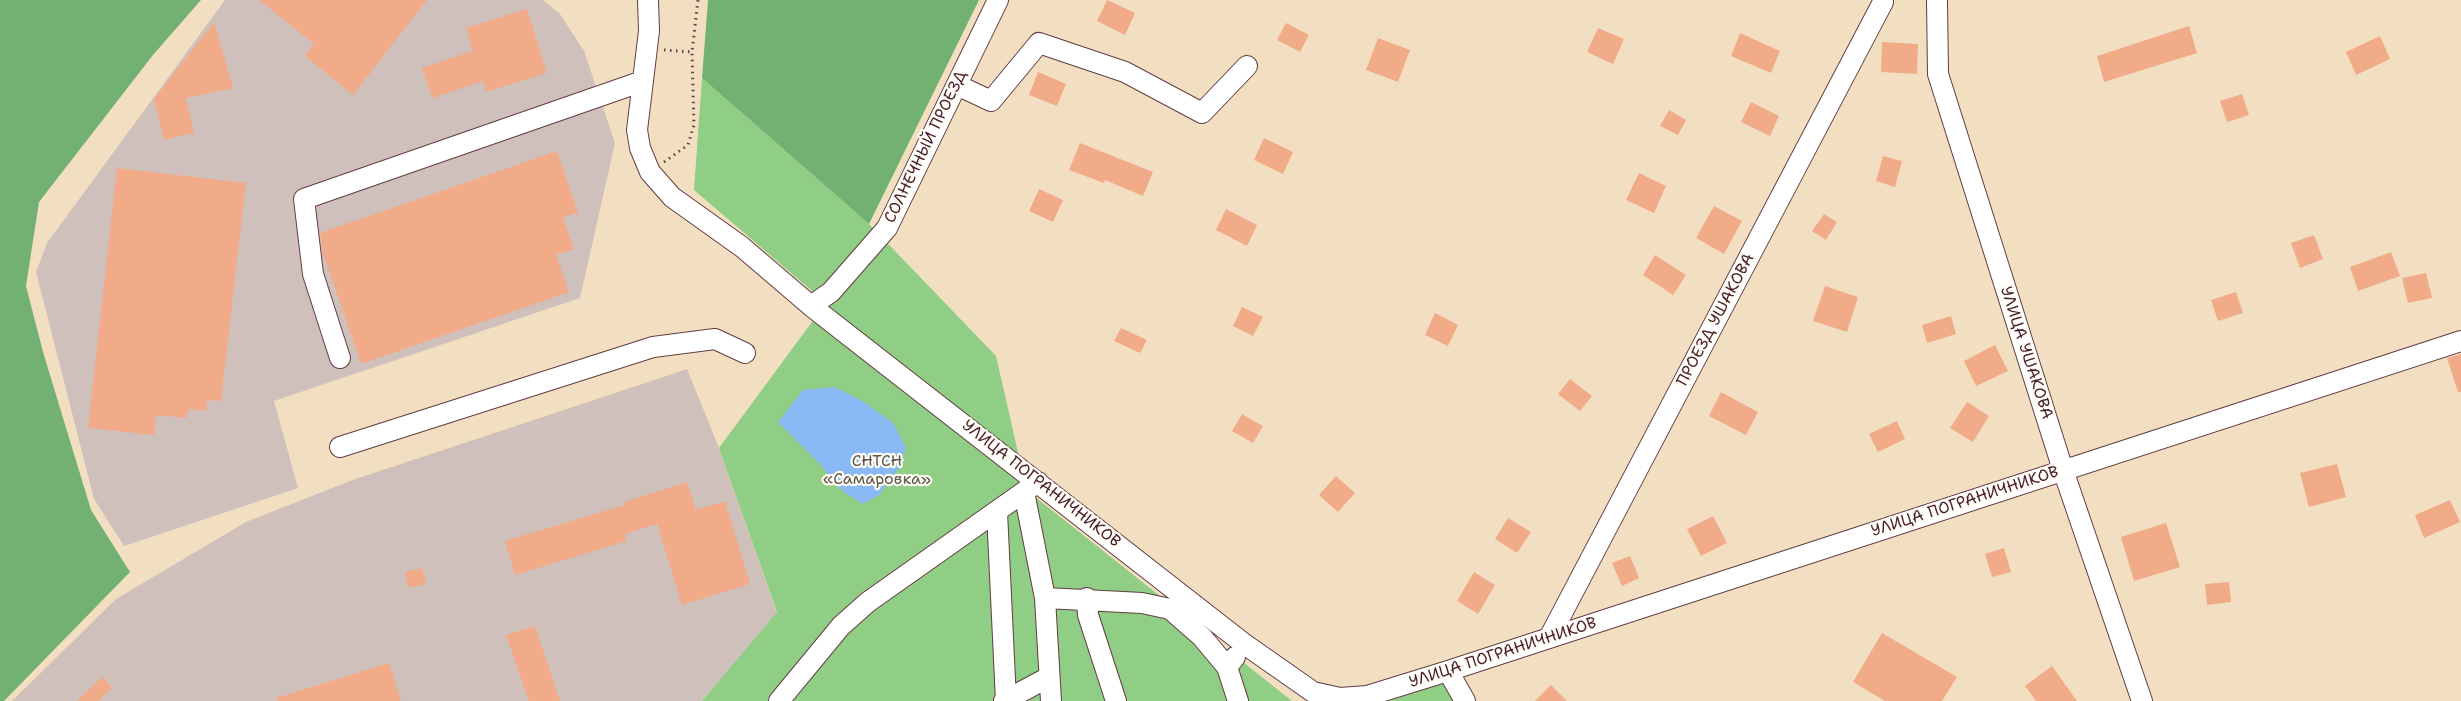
<!DOCTYPE html>
<meta charset="utf-8">
<style>
body{margin:0}
canvas{display:block;background:#f2dfc1}
</style>
<canvas width="2461" height="701"></canvas>
<script>
const ctx = document.querySelector('canvas').getContext('2d');
ctx.lineJoin = 'round';
function fillPath(path, color) {
  ctx.fillStyle = color;
  ctx.fill(path, 'evenodd');
}
function shape(rows) {
  const path = new Path2D();
  for (const r of rows) {
    path.moveTo(r[0], r[1]);
    for (let i = 2; i < r.length; i += 2) path.lineTo(r[i], r[i + 1]);
  }
  return path;
}
function strokePath(path, color, width, dash) {
  ctx.strokeStyle = color;
  ctx.lineWidth = width;
  ctx.lineCap = dash ? 'butt' : 'round';
  ctx.setLineDash(dash || []);
  ctx.stroke(path);
}
function drawText(font, color, halo, rows, align = 'center') {
  ctx.font = font + ' "Shantell Sans",sans-serif';
  ctx.lineWidth = 4.5;
  ctx.setLineDash([]);
  ctx.textBaseline = 'middle';
  ctx.strokeStyle = halo;
  ctx.fillStyle = color;
  for (const [text, x, y, turn = 0] of rows) {
    ctx.save();
    ctx.translate(x, y);
    ctx.rotate((+turn || 0) * Math.PI / 180);
    ctx.textAlign = isNaN(turn) ? turn : align;
    if (halo) ctx.strokeText(text, 0, 0);
    ctx.fillText(text, 0, 0);
    ctx.restore();
  }
}
const industrial = shape([
 [225,0,543,0,560,14,584,51,615,143,580,298,274,401,298,488,124,546,94,499,36,272,47,243],
 [687,369,719,448,777,613,702,701,12,701,116,599,246,522,350,481]
]);
const green = shape([
 [702,78,869,224,996,356,1025,483,1039,500,1292,701,702,701,777,612,719,448,826,303,694,190],
 [1444,681,1455,701,1378,701]
]);
const forest = shape([
 [0,0,201,0,153,55,39,202,26,286,43,352,91,510,130,572,4,701,0,701],
 [708,0,979,0,869,224,702,78]
]);
const water = shape([
 [835,387,864,402,893,423,906,448,900,466,879,495,863,504,842,491,819,463,778,422,803,390]
]);
const building = shape([
 [259,0,427,0,353,95,305,56,314,44],
 [1107,0,1135,13,1125,35,1097,21],
 [527,9,547,73,486,92,483,81,432,98,422,68,473,51,466,28],
 [214,22,233,88,186,98,194,133,164,140,154,99],
 [1286,23,1309,35,1300,52,1277,40],
 [2189,26,2197,53,2104,82,2097,56],
 [1598,28,1624,39,1613,64,1587,52],
 [1740,33,1780,51,1771,73,1731,56],
 [2380,36,2390,59,2356,75,2346,52],
 [1378,38,1410,50,1398,82,1366,70],
 [1882,42,1918,44,1917,74,1881,72],
 [1038,72,1066,84,1057,106,1029,95],
 [2242,94,2249,115,2227,122,2220,101],
 [1751,102,1779,116,1770,136,1741,122],
 [1669,110,1686,120,1678,135,1660,126],
 [1264,138,1293,152,1283,174,1254,160],
 [1080,143,1153,172,1143,196,1105,180,1104,183,1069,170],
 [557,151,578,212,563,218,574,249,556,255,569,292,361,364,323,253,320,233],
 [1883,156,1902,161,1895,187,1876,181],
 [117,168,246,183,221,401,207,400,206,411,188,409,187,418,156,415,154,435,88,428],
 [1639,173,1666,186,1654,213,1626,200],
 [1039,189,1063,200,1053,222,1029,211],
 [1714,206,1742,221,1724,254,1696,238],
 [1226,209,1257,225,1247,246,1216,230],
 [1824,214,1837,222,1826,240,1812,231],
 [2314,235,2323,259,2300,268,2291,243],
 [2391,252,2400,276,2358,291,2350,267],
 [1655,255,1686,275,1673,295,1643,275],
 [2426,273,2432,298,2408,303,2402,278],
 [1825,286,1858,297,1847,332,1813,321],
 [2236,292,2243,313,2218,321,2211,300],
 [1242,307,1263,317,1253,336,1233,326],
 [1435,313,1458,325,1448,346,1425,335],
 [1951,316,1956,334,1927,343,1922,325],
 [1121,328,1147,340,1140,353,1114,341],
 [1995,345,2008,371,1976,386,1964,361],
 [2461,354,2461,392,2458,392,2447,358],
 [1570,379,1592,396,1580,411,1558,394],
 [1721,392,1758,412,1746,435,1709,416],
 [1967,402,1989,416,1973,442,1950,428],
 [1242,414,1263,426,1253,443,1232,431],
 [1897,421,1905,439,1878,452,1869,434],
 [2337,464,2346,497,2309,507,2300,473],
 [1336,476,1355,493,1338,512,1319,495],
 [687,482,696,510,725,501,750,584,682,605,657,524,625,534,627,541,515,575,505,541,625,505,624,502],
 [2450,500,2460,522,2424,538,2415,515],
 [1713,516,1727,543,1701,556,1687,529],
 [1508,518,1531,532,1517,553,1495,539],
 [2166,523,2180,567,2134,581,2121,537],
 [2004,548,2011,572,1992,577,1985,554],
 [1630,556,1639,578,1622,586,1612,563],
 [422,568,426,584,408,588,405,572],
 [1474,572,1495,585,1478,614,1457,601],
 [2229,582,2231,602,2207,605,2205,584],
 [535,626,560,701,529,701,506,635],
 [1882,633,1957,677,1942,701,1885,701,1853,682],
 [389,663,401,701,277,701,276,698],
 [2052,666,2077,701,2036,701,2025,686],
 [102,677,112,688,98,701,77,701],
 [1551,685,1567,701,1535,701]
]);
const path = shape([
 [664,50,692,52],
 [664,162,688,145,694,125,692,52,698,0]
]);
const minor = shape([
 [648,0,649,31,637,130,640,148,650,172,672,197,742,247,811,306,1243,643,1313,692,1340,698,1367,696,1448,671,2461,341],
 [1937,0,1938,74,2063,470,2142,701],
 [957,85,991,101,1039,43,1125,72,1202,113,1247,66],
 [811,306,831,292,887,228,998,0],
 [340,358,313,274,304,199,643,81],
 [340,447,653,347,715,339,745,353],
 [1024,492,1045,598,1051,701],
 [997,512,1006,701],
 [1045,598,1142,603,1170,609,1202,637,1227,667],
 [1087,598,1088,615,1116,701],
 [1549,638,1883,2],
 [1235,657,1227,667,1238,701],
 [1448,671,1465,701],
 [779,701,841,626,868,602,1038,482],
 [1004,701,1049,677]
]);
const streetNames = [
 ["СОЛНЕЧНЫЙ ПРОЕЗД",926,147,-64],
 ["ПРОЕЗД УШАКОВА",1716,320,-62],
 ["УЛИЦА УШАКОВА",2026,353,72],
 ["УЛИЦА ПОГРАНИЧНИКОВ",1041,484,38],
 ["УЛИЦА ПОГРАНИЧНИКОВ",1965,502,-18],
 ["УЛИЦА ПОГРАНИЧНИКОВ",1503,653,-18]
];
const parkNames = [
 ["СНТСН",877,462],
 ["«Самаровка»",877,480]
];
fillPath(industrial, '#d0c0bc');
fillPath(green, '#8fce84');
fillPath(forest, '#73b172');
fillPath(water, '#88b9f4');
fillPath(building, '#f2ab89');
strokePath(minor, '#633c42', 22);
strokePath(path, '#633c42', 3, [1.5, 4.5]);
strokePath(minor, '#fff', 20);
drawText('16px', '#4a1f2b', '#fdfcf7', streetNames);
drawText('16px', '#5f5446', '#fdfcf7', parkNames);
</script>
